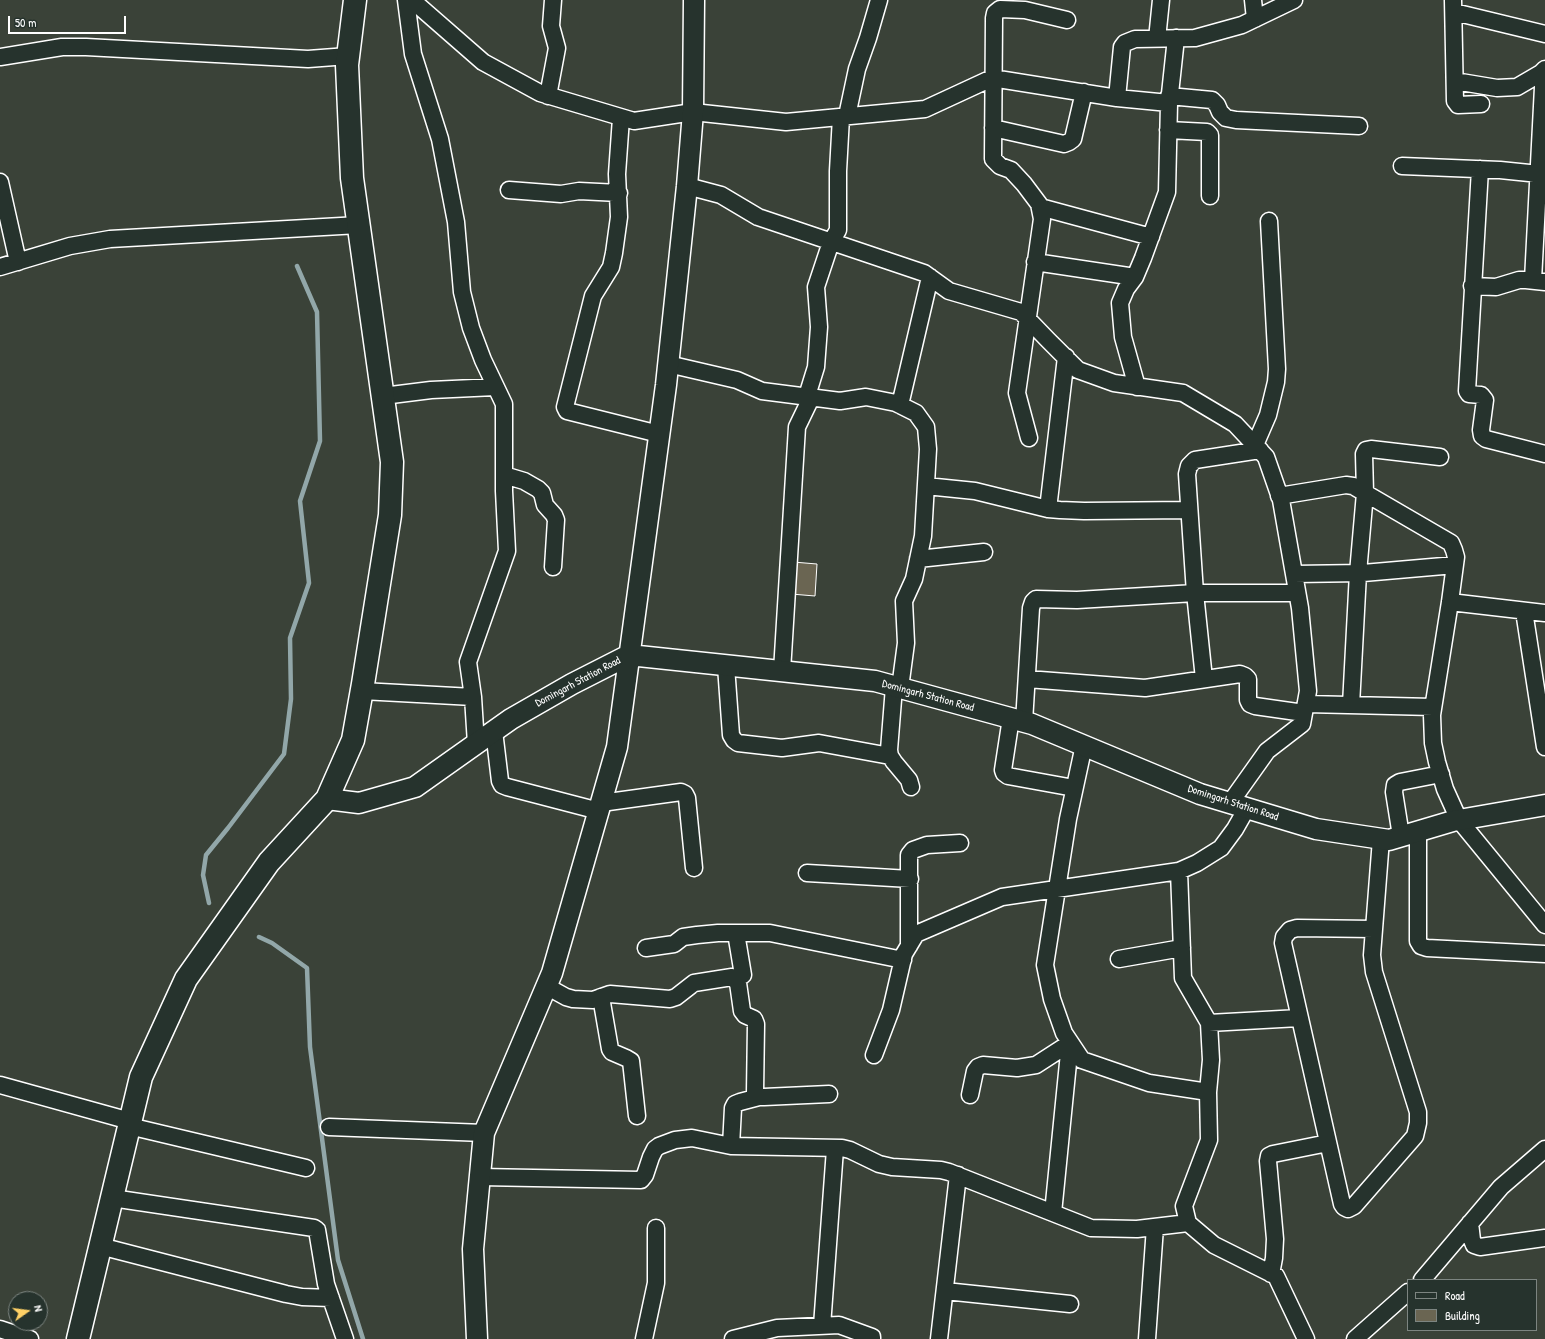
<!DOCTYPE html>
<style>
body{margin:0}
#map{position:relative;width:1545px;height:1339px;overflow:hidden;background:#3a4238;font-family:"Patrick Hand",sans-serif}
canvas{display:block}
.legend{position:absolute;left:1407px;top:1279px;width:130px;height:52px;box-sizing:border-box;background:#26332d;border:1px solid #7d8581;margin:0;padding:5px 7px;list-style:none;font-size:12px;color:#fff}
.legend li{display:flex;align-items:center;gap:8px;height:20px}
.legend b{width:20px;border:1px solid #7d8581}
.north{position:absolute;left:8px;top:1291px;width:40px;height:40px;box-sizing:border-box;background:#26332d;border:1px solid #7d8581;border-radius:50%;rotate:76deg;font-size:11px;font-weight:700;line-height:16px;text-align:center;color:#fff}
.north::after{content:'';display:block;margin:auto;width:14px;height:18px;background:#ffd166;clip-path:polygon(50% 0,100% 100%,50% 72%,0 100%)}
.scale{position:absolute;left:8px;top:16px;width:118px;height:18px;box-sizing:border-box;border:2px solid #fff;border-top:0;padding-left:5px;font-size:12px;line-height:14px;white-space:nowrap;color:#fff;-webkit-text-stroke:3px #26332d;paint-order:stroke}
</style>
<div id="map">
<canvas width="1545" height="1339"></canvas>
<ul class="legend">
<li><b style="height:5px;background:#26332d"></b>Road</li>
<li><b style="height:11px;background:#6a6552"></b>Building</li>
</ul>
<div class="north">N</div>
<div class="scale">50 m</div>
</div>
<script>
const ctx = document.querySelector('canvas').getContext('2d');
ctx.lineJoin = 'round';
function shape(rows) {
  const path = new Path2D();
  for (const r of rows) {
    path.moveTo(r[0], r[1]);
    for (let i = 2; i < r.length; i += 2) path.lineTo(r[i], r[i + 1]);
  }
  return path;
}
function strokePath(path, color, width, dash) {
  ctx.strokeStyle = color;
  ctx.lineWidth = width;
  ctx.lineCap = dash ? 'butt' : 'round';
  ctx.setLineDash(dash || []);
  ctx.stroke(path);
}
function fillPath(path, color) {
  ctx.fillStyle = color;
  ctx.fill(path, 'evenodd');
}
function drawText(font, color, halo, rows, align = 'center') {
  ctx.font = font + ' "Patrick Hand",sans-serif';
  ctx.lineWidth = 3.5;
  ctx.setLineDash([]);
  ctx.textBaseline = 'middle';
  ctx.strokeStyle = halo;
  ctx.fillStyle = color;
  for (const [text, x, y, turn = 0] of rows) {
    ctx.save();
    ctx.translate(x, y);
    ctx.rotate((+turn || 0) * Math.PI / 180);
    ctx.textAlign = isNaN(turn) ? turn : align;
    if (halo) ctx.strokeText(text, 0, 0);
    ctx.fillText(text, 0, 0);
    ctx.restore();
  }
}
const stream = shape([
 [209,903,203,875,206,855,228,828,284,754,291,699,290,638,309,583,300,501,320,441,317,312,297,266],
 [259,937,272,943,307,968,310,1047,338,1260,363,1339]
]);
const building = shape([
 [793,562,817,564,815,596,791,594,793,562]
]);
const minor = shape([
 [406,0,413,54,440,139,456,222,462,292,471,328,483,360,504,404,504,491,507,551,468,662,473,697,476,744],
 [412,0,483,62,540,93,634,121,693,112,786,122,925,109,992,78,1117,98,1169,103],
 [1253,0,1255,19],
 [1453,0,1455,101,1458,105,1481,104],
 [1454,12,1545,34],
 [1157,39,1161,0],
 [0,57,62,47,86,47,308,59,348,56],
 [1455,81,1497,88,1517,87,1541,73,1545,69],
 [548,96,557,48,551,26,553,0],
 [1169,96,1212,100,1217,105,1220,112,1226,118,1236,120,1359,126],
 [1117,98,1122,47,1125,43,1135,39,1195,38,1242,25,1294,0],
 [847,116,857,69,868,38,879,0],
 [621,118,617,174,619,217,614,253,611,267,593,296,565,407,567,411,659,434],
 [993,128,1064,144,1069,142,1073,139,1084,92],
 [1168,130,1207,132,1210,135,1210,196],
 [1402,166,1500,170,1539,174],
 [1480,169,1467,391,1469,394,1481,395,1485,400,1481,430,1482,436,1486,439,1545,454],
 [0,182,18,262],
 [687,186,721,195,758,217,924,273,949,291,1021,312,1048,340,1078,370,1114,383,1183,393,1235,424,1266,457,1281,500,1294,574,1300,608,1308,691,1302,724,1267,751,1230,803],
 [509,190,561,194,579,191,619,193],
 [1040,207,1151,237],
 [1035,262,1135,277],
 [0,267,70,246,110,239,359,225],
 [1533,280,1543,87,1543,80,1541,73],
 [1472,286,1496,287,1519,280,1526,280,1545,282],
 [668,364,737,380,762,391,840,401,866,397,896,403,916,413,926,427,928,449,923,536,914,579,904,601,906,643,900,688],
 [1137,387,1123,337,1120,303,1126,289,1135,277,1143,258,1167,192,1169,103,1176,38],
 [383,396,431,390,495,387],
 [807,396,816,367,819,327,816,287,831,242,838,230,838,171,841,117],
 [900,405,930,277],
 [1029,438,1017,393,1042,219,1039,204,1024,184,1011,170,1000,166,993,159,994,18,995,13,1000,9,1025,10,1067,20],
 [1255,445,1268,415,1276,382,1277,369,1269,221],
 [504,475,524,481,538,489,542,493,545,505,554,515,556,520,553,567],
 [926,486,975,491,1048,509,1060,510,1084,511,1189,510],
 [1279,496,1346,485,1353,486,1451,543,1454,550,1456,557,1450,602,1432,715,1433,743,1437,762,1445,789,1459,820,1545,925],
 [1048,509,1066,357],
 [918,559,984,552],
 [1294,574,1363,573,1455,565],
 [1450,602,1545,613],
 [1524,611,1545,747],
 [726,666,731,735,734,740,738,743,782,748,819,743,890,756],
 [782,671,797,427,812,396],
 [1027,679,1145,688,1240,674,1245,676,1248,679,1248,700,1250,704,1255,706,1304,713],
 [1204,679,1195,593,1187,474,1189,466,1195,460,1260,450],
 [894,687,889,750,890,756,894,762,909,780,911,787],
 [362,691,473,697],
 [1306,704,1433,707],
 [1351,705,1358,573,1365,493,1364,454,1366,450,1371,449,1440,457],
 [1011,718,1003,770,1004,773,1008,776,1074,788],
 [1024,722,1031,608,1033,602,1036,599,1077,600,1195,593,1297,593],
 [494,731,500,781,502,785,507,787,599,811],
 [1084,745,1068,819,1045,965,1052,999,1064,1033,1082,1060,1149,1083,1208,1092,1211,1060,1209,1023,1183,978,1179,871],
 [601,803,681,792,685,794,687,798,694,868],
 [1418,831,1418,941,1421,946,1427,948,1545,954],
 [1401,836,1394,792,1395,785,1400,782,1441,774],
 [807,873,910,879],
 [1374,929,1297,928,1290,930,1284,937,1283,943,1342,1204,1344,1207,1348,1209,1354,1206,1415,1136,1418,1123,1418,1112,1374,972,1372,955,1381,839],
 [736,933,743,975],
 [909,946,909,855,913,850,927,845,960,843],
 [646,948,674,944,683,937,697,935,718,933,770,933,903,960],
 [1119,959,1182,948],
 [546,986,566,997,573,999,593,1000,610,994,670,999,676,997,694,983,732,977,738,983,742,1011,745,1015,754,1019,756,1024,755,1093,759,1097,764,1097,829,1094],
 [601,997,610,1049,612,1052,626,1058,631,1061,637,1116],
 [1209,1023,1299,1018],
 [874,1055,891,1010,904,954,916,934,1002,897,1179,871,1197,863,1221,848,1235,829,1247,808],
 [0,1085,130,1121],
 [1208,1092,1209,1140,1184,1206,1188,1223,1214,1245,1276,1276,1306,1339],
 [970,1095,975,1071,978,1067,983,1065,1017,1068,1036,1065,1070,1043],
 [129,1126,306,1168],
 [329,1127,484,1133],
 [731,1146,733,1108,735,1104,740,1102,759,1097],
 [480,1177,641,1180,645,1175,651,1157,655,1149,659,1146,675,1140,692,1138,731,1146,842,1148,850,1150,879,1164,892,1167,941,1170,949,1172,1091,1228,1137,1229,1188,1223],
 [112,1198,314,1228,317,1230,326,1284,345,1339],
 [1053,1213,1070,1043],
 [1470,1223,1472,1240,1474,1245,1480,1247,1545,1238],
 [100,1246,286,1294,302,1297,331,1298],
 [1271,1274,1274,1258,1275,1239,1268,1161,1269,1156,1273,1154,1328,1143],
 [1422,1280,1501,1187,1545,1149],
 [945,1291,1070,1304],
 [822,1326,835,1149],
 [0,1329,30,1339],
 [644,1339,656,1283,656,1228],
 [733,1339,777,1328,839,1325,872,1337,872,1339],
 [939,1339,958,1175],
 [1147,1339,1155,1227],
 [1355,1339,1408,1292]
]);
const tertiary = shape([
 [327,799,359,803,415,787,511,719,572,684,629,655,875,681,1032,724,1200,794,1316,829,1389,840,1453,821,1545,805],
 [477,1339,473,1249,484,1133,552,973,617,747,666,385,687,186,693,112,694,0]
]);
const secondary = shape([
 [78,1339,141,1077,186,979,269,862,327,799,353,740,363,684,390,515,392,462,352,178,347,65,355,0]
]);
const streetNames = [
 ["Domingarh Station Road",578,682,-28],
 ["Domingarh Station Road",928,696,15],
 ["Domingarh Station Road",1233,803,18]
];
strokePath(stream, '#92a7a9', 4.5);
fillPath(building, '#6a6552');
strokePath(building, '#fff', 1);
strokePath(minor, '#fff', 19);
strokePath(tertiary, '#fff', 23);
strokePath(secondary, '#fff', 25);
strokePath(minor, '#26332d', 16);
strokePath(tertiary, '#26332d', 20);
strokePath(secondary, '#26332d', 22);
drawText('11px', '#fff', '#26332d', streetNames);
</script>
